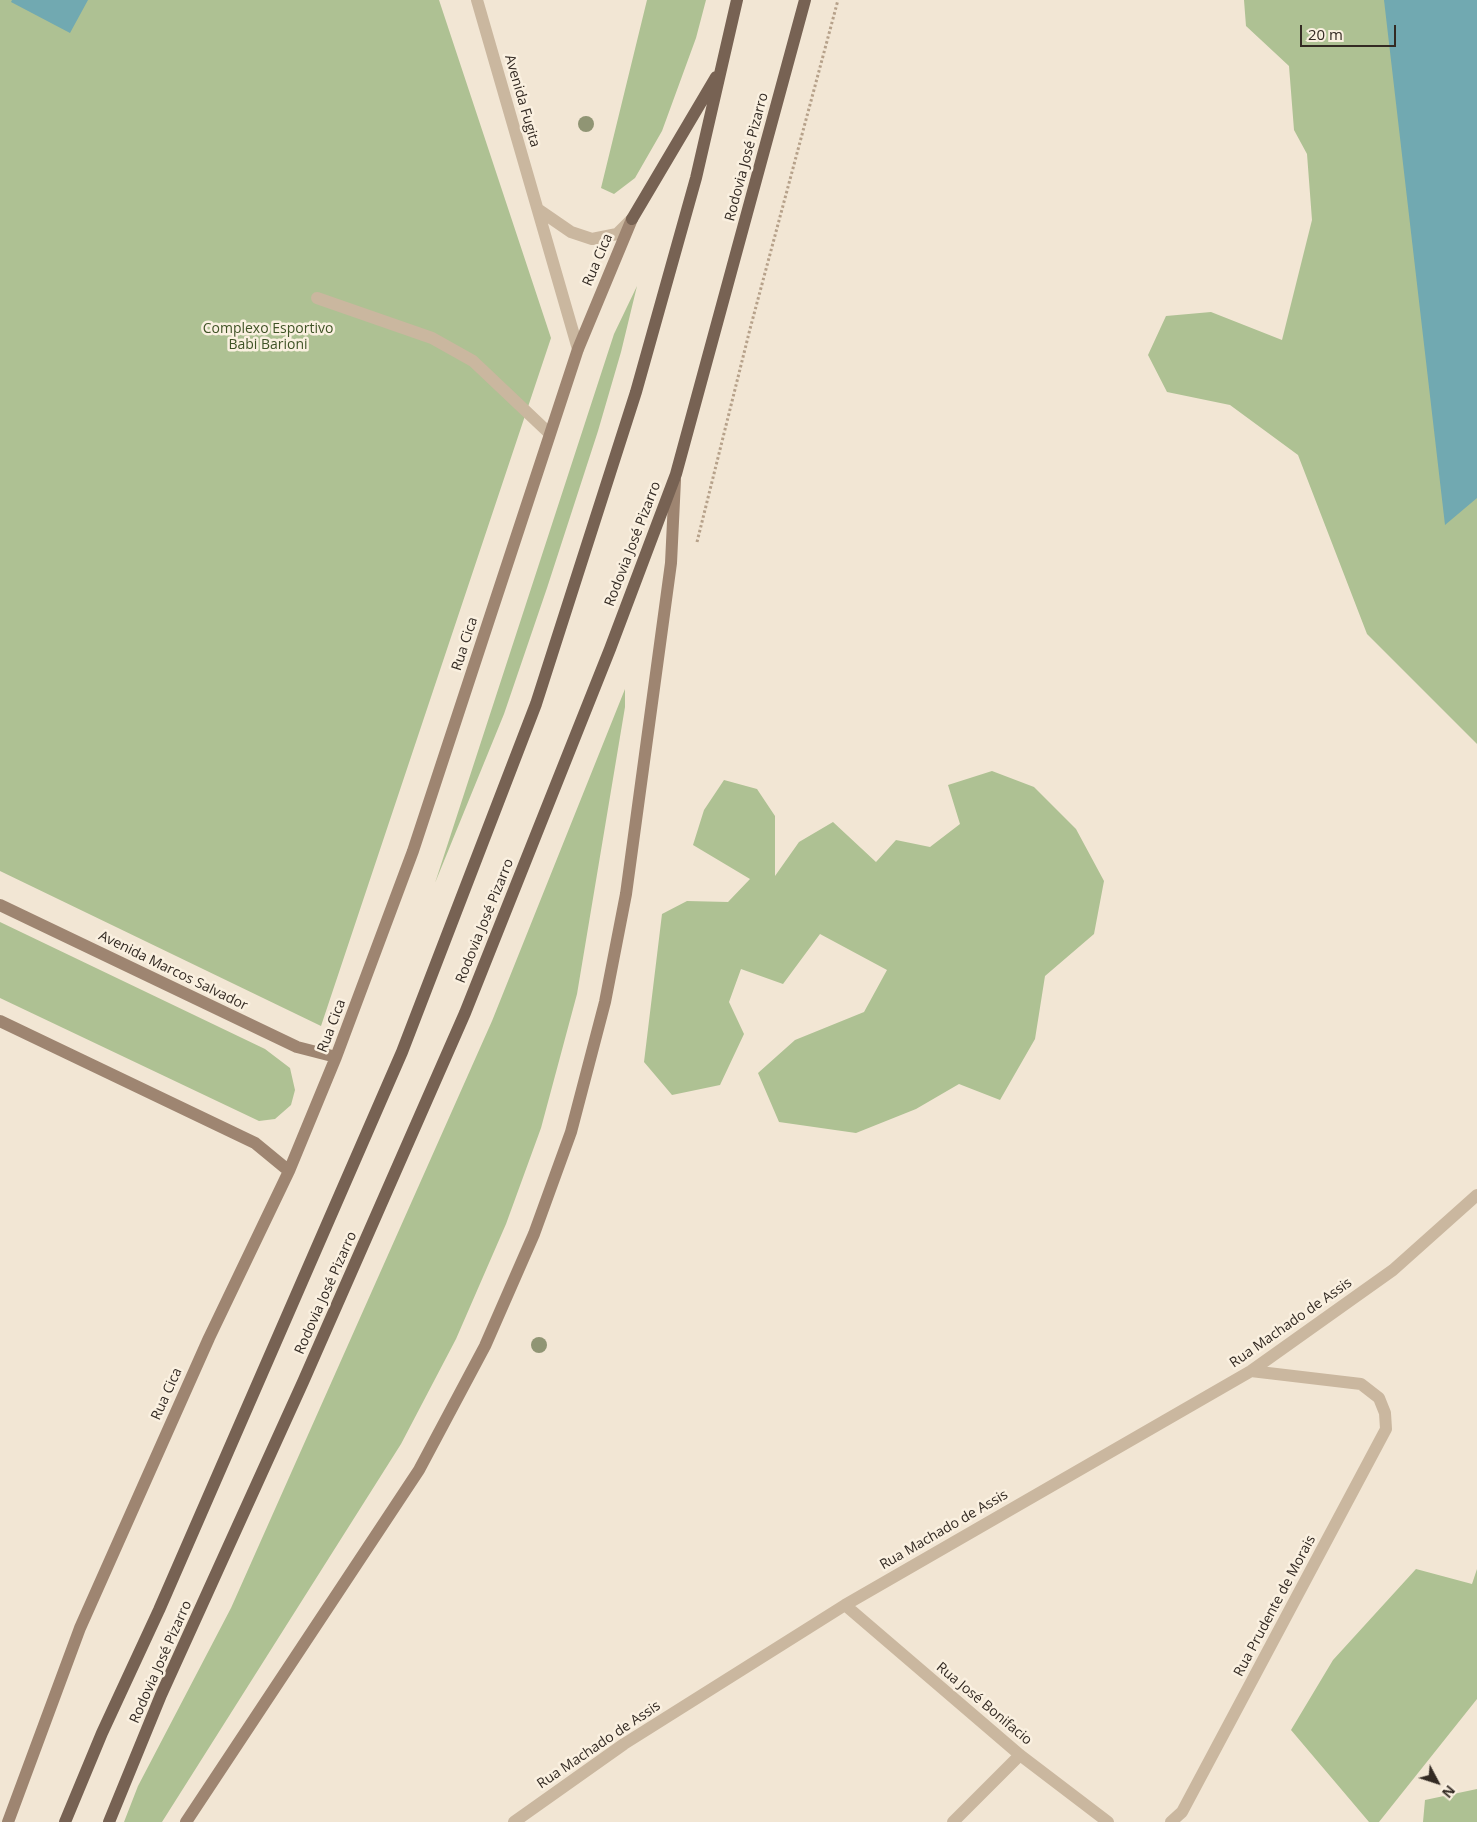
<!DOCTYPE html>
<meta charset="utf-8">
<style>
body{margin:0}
#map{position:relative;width:1477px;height:1822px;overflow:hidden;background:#f2e6d4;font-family:"Open Sans",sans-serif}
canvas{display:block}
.north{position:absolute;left:1412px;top:1757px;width:50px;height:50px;-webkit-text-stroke:4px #faf0e0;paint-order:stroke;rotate:130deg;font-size:14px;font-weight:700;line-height:20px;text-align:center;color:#332a23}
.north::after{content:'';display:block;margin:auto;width:18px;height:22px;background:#332a23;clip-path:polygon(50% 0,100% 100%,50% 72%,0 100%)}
.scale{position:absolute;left:1300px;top:25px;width:96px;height:22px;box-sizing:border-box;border:2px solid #332a23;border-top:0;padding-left:6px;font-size:15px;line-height:18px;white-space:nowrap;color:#332a23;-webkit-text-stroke:4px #faf0e0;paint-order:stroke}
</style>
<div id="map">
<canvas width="1477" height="1822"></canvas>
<div class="north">N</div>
<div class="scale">20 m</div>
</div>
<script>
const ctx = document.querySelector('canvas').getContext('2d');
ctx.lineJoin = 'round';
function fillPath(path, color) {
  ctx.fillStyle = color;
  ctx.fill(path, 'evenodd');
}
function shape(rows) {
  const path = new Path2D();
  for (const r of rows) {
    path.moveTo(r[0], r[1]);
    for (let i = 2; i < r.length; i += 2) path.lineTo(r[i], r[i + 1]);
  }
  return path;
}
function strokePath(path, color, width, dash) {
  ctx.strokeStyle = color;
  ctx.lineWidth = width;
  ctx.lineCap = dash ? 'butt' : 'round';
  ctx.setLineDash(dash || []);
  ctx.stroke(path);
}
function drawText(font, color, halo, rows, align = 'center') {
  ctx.font = font + ' "Open Sans",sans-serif';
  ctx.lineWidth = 5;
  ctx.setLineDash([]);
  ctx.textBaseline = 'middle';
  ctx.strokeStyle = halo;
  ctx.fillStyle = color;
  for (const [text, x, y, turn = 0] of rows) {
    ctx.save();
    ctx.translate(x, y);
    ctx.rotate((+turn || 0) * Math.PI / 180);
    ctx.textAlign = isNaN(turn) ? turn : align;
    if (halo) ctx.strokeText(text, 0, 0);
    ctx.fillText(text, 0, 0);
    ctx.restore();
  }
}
const green = shape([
 [0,0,439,0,551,338,321,1026,0,871],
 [647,0,706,0,696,38,662,131,635,178,614,194,601,188],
 [1244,0,1477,0,1477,744,1367,634,1298,455,1230,405,1167,392,1148,355,1166,316,1211,312,1282,340,1312,220,1307,154,1294,130,1289,66,1246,26],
 [637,286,621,352,598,431,547,588,504,714,435,883,614,334],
 [625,689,625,707,577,994,541,1128,506,1224,456,1339,401,1444,162,1822,124,1822,138,1786,231,1608,492,1021],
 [992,771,1034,787,1076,829,1104,881,1094,934,1045,976,1035,1039,1000,1100,959,1084,916,1109,856,1133,779,1122,758,1073,795,1040,864,1012,887,970,820,934,783,984,741,969,729,1002,744,1034,720,1085,672,1095,644,1062,662,914,687,901,728,902,750,879,693,845,704,810,724,780,757,789,775,816,775,876,799,842,833,822,876,862,896,840,930,847,960,824,948,785],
 [0,922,265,1049,290,1068,295,1090,291,1105,275,1119,259,1121,0,998],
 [1416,1569,1472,1584,1477,1569,1477,1699,1379,1822,1369,1822,1291,1730,1333,1660],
 [1477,1789,1477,1822,1423,1822,1425,1800]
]);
const water = shape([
 [12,0,88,0,70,33,11,2],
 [1384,0,1477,0,1477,498,1445,525]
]);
const path = shape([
 [697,542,750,329,838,0]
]);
const lane = shape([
 [317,298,432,338,473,361,549,433]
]);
const street = shape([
 [477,0,578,349],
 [539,210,571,232,592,239,617,234,631,220],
 [845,1605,1020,1755,1108,1822],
 [514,1822,624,1744,845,1605,1251,1371,1393,1270,1477,1195],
 [953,1822,1020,1755],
 [1171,1822,1182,1812,1386,1429,1385,1413,1379,1398,1361,1384,1251,1371]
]);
const secondary = shape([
 [0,905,297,1047,336,1057],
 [0,1021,255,1143,289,1171],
 [8,1822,80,1628,209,1338,289,1171,336,1057,413,851,578,349,632,219],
 [186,1822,419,1470,485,1346,534,1234,571,1132,605,1002,626,894,671,563,675,480]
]);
const primary = shape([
 [632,219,716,77],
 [65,1822,102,1733,159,1610,402,1052,536,704,636,392,696,178,737,0],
 [109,1822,161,1695,303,1382,465,1013,610,649,676,474,805,0]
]);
const trees = [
 [586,124],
 [539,1345]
];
const streetNames = [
 ["Avenida Fugita",522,101,74],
 ["Rodovia José Pizarro",747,157,-75],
 ["Rua Cica",598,260,-67],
 ["Rodovia José Pizarro",633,544,-69],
 ["Rua Cica",465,644,-72],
 ["Rodovia José Pizarro",485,921,-68],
 ["Avenida Marcos Salvador",173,971,26],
 ["Rua Cica",332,1026,-69],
 ["Rodovia José Pizarro",326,1293,-66],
 ["Rua Machado de Assis",1291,1323,-35],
 ["Rua Cica",167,1394,-66],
 ["Rua Machado de Assis",944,1530,-30],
 ["Rua Prudente de Morais",1275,1606,-62],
 ["Rodovia José Pizarro",161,1662,-66],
 ["Rua José Bonifacio",984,1704,40],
 ["Rua Machado de Assis",599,1745,-34]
];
const parkNames = [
 ["Complexo Esportivo",268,329],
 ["Babi Barioni",268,345]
];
fillPath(green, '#aec193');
fillPath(water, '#71a9b1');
strokePath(path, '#b6a18a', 3, [2.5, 2.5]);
strokePath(lane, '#cab79f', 12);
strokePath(street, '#cab79f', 12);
strokePath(secondary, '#9e8571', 12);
strokePath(primary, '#776253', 12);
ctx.fillStyle = '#909574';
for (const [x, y] of trees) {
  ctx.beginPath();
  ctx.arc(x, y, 8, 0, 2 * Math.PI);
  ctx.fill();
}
drawText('14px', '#332a23', '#faf0e0', streetNames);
drawText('14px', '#3f5326', '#faf0e0', parkNames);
</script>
